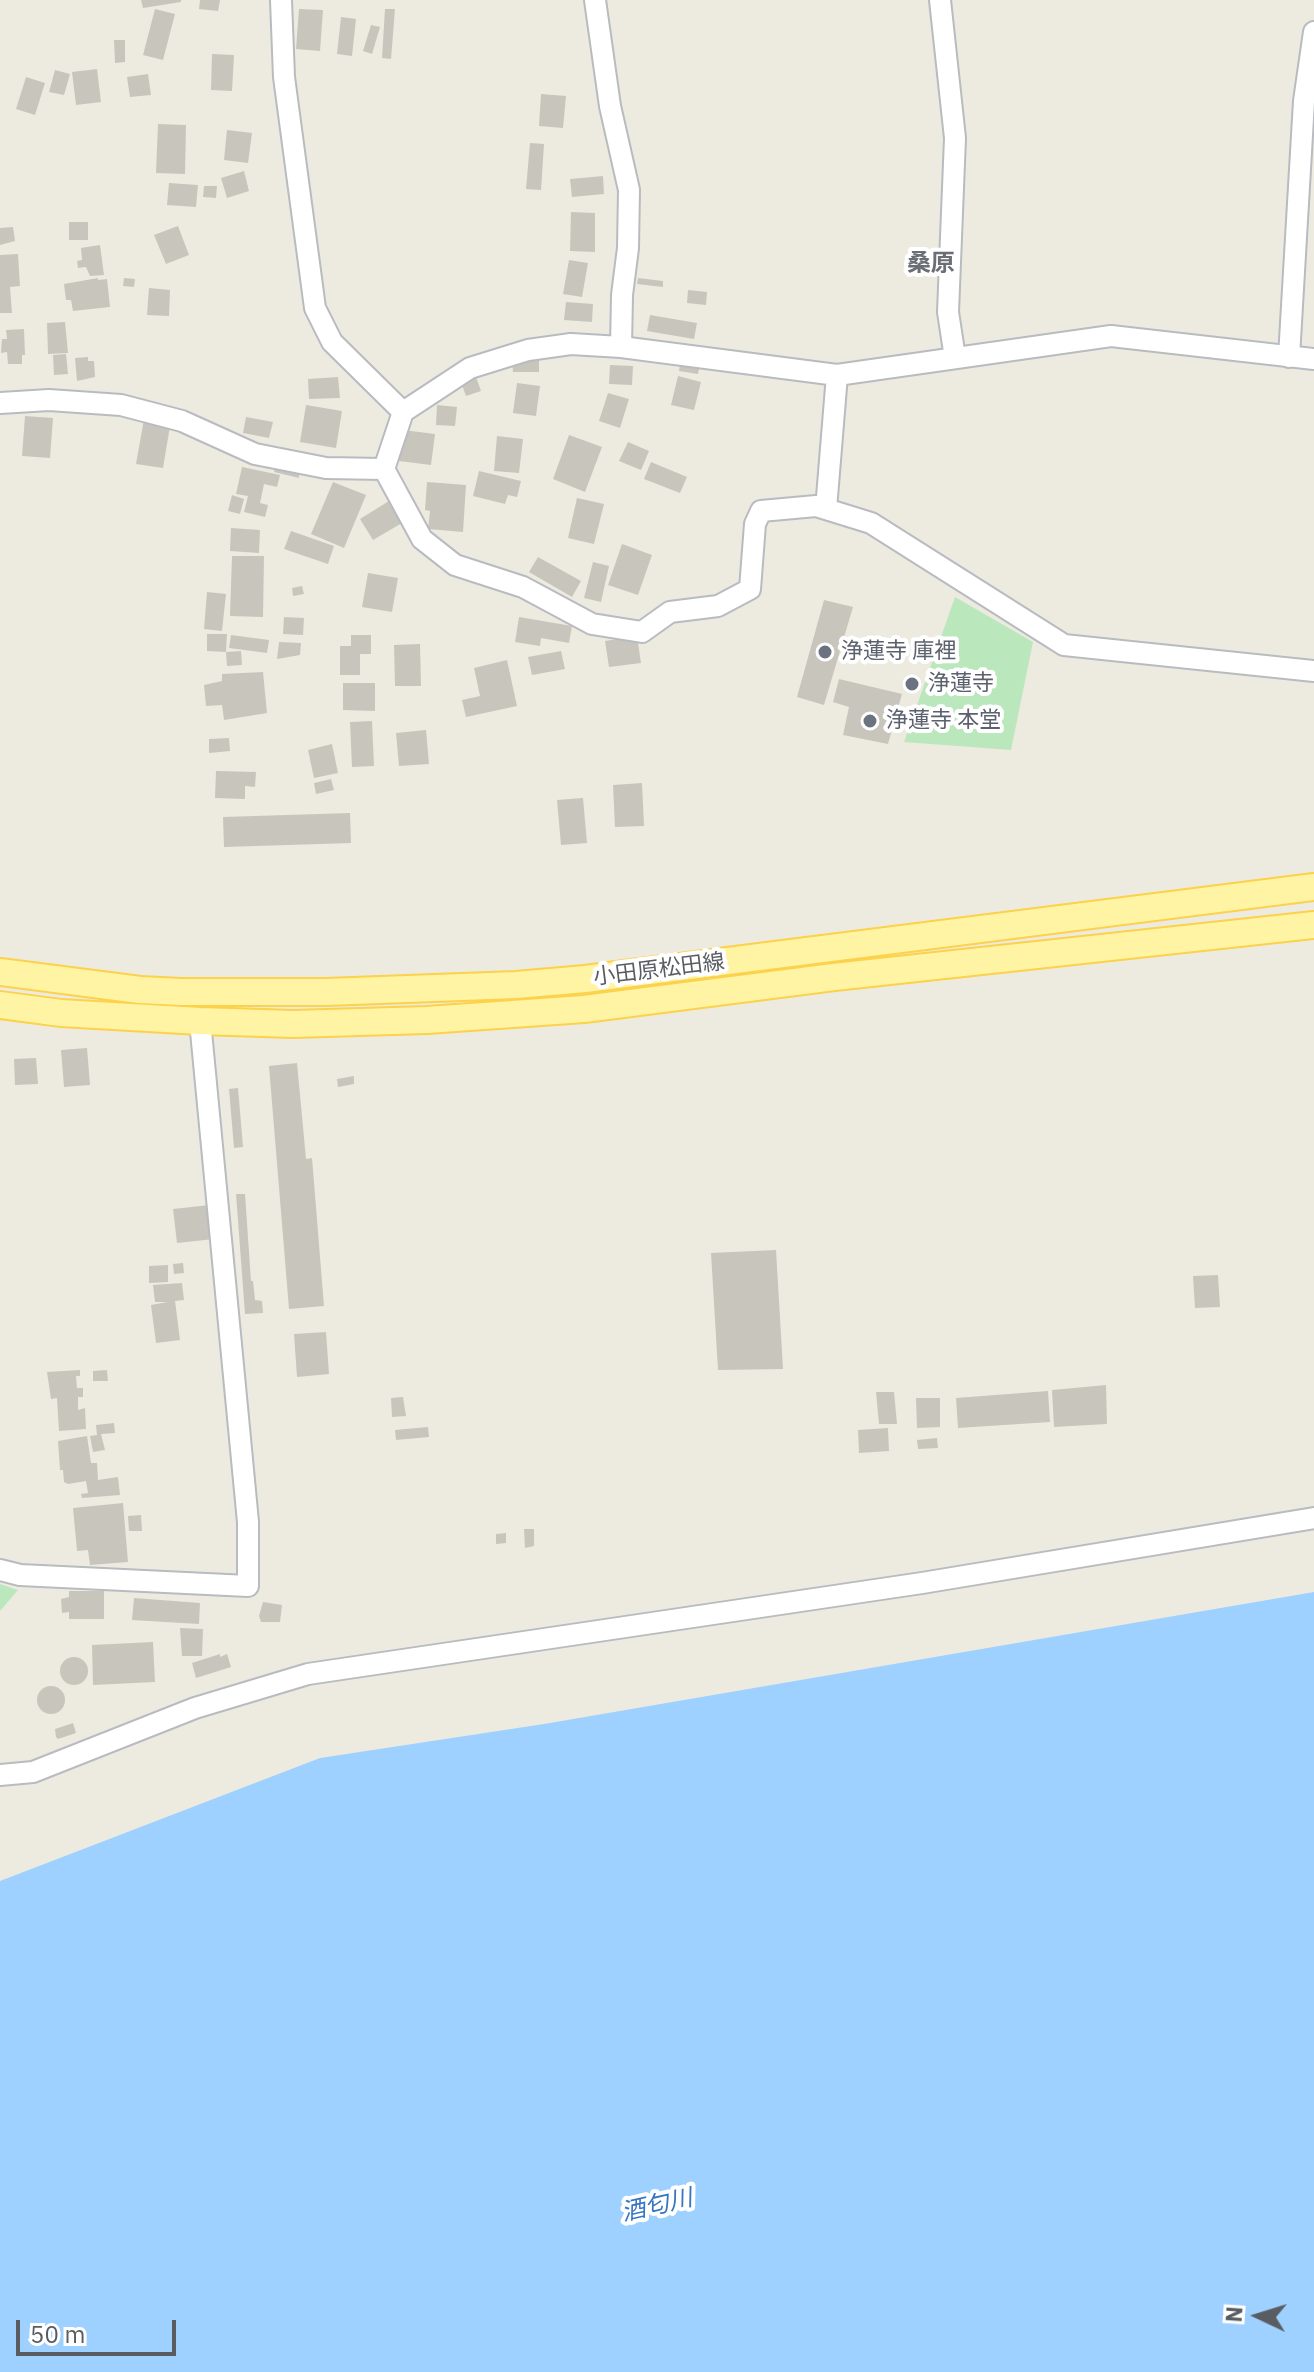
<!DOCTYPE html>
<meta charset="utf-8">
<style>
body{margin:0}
#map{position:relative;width:1314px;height:2372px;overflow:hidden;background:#edebe0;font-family:"IBM Plex Sans",sans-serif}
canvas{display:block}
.north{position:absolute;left:1218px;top:2276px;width:80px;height:80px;-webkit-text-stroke:6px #fff;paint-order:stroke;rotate:274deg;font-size:22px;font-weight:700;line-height:32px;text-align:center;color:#595d62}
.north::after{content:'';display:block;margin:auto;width:28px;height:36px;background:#595d62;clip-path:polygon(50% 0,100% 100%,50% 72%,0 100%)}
.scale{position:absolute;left:16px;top:2320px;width:160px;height:36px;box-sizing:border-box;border:4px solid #595d62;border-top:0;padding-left:10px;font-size:24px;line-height:28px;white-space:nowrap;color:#595d62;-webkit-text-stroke:6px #fff;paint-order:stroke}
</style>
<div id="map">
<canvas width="1314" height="2372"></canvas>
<div class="north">N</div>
<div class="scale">50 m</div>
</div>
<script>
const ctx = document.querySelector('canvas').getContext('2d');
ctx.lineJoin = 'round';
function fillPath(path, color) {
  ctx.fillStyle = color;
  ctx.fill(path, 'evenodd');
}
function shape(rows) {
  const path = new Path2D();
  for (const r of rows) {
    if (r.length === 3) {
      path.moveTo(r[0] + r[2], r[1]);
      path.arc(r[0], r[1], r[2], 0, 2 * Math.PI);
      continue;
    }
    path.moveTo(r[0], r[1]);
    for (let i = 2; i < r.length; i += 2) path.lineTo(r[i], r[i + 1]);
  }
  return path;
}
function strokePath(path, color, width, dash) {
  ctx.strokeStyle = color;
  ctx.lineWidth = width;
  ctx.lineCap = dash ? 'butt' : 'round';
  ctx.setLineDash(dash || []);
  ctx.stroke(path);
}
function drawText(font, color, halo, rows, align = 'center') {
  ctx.font = font + ' "IBM Plex Sans","Noto Sans JP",sans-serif';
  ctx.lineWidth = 8;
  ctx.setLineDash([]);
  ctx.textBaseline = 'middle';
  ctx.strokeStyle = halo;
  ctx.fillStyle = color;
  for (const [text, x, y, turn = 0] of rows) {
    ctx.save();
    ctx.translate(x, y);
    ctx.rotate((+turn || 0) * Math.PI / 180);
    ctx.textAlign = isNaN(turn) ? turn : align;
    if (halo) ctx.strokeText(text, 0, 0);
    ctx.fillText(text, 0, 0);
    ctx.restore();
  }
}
const green = shape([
 [955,597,1033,642,1011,750,904,742],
 [0,1584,18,1590,0,1611]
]);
const water = shape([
 [1314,1592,1314,2372,0,2372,0,1881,320,1758,544,1724]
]);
const building = shape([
 [141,0,181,0,181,2,143,8],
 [200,0,220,0,218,11,199,9],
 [155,9,175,14,163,60,143,55],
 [299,9,323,10,320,51,296,49],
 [385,9,395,9,391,59,382,58],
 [341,17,356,19,352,56,337,54],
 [371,25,380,27,372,54,363,51],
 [114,40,125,40,125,62,115,63],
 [212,54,234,55,232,91,211,90],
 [97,69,101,102,76,105,72,72],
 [55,70,70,74,64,95,49,92],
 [148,74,151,95,130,97,127,77],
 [26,77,45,83,35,115,16,109],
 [541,94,566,96,563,128,539,126],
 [158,124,186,125,185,174,156,173],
 [227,130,252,133,248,163,224,160],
 [530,143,544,144,541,190,526,189],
 [244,171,249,191,227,198,221,178],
 [603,176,604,194,572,197,570,179],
 [169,183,198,185,196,207,167,205],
 [204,186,217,186,216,198,203,197],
 [571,212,595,213,595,252,570,251],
 [69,222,88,222,88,240,69,240],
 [178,226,189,255,166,264,154,235],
 [13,227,15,241,0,245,0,228],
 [100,245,104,275,90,276,86,267,78,268,77,261,82,260,81,248],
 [18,254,20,286,10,287,12,313,0,313,0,255],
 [569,260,588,263,582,297,563,294],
 [98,278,98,280,107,279,110,307,73,311,71,300,66,300,64,284],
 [124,278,135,279,134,287,123,286],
 [638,278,663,281,663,287,637,284],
 [149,288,170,290,169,316,147,315],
 [688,290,707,292,706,305,687,303],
 [566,302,593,304,592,322,564,320],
 [650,315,697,323,694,339,647,331],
 [65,322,68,353,48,354,47,323],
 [24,329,25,355,22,355,22,364,8,364,7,352,1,353,2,339,7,339,6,330],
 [66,354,68,374,54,375,53,355],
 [681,356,701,359,698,374,679,371],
 [88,357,88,361,94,361,95,377,77,381,75,358],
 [512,358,539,358,539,372,513,372],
 [610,365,633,366,632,385,609,384],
 [678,376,701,382,694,410,671,405],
 [338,377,340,398,309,399,308,379],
 [476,377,481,391,466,396,461,382],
 [517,383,540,386,536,416,513,413],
 [608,393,629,399,620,428,599,421],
 [306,405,342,411,336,448,300,442],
 [437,405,457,407,455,426,436,425],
 [25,416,53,418,50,458,22,456],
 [246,417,273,422,269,438,243,433],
 [144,419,170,426,163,468,136,464],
 [403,430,435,434,431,465,399,461],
 [569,435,602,447,585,492,553,479],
 [497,436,523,439,519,473,494,471],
 [628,442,649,451,641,470,619,461],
 [277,462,299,468,299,478,274,472],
 [651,462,687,477,680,493,644,479],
 [242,467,280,475,277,487,264,484,260,503,268,505,265,517,244,512,248,496,236,494],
 [479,471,521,481,517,497,508,495,505,504,473,496],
 [333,482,366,495,344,548,311,534],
 [427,482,466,485,463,532,428,529,430,511,425,510],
 [232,495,244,499,240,514,228,511],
 [577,498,604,504,594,544,568,538],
 [389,501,402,523,373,540,360,519],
 [231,528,260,530,259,553,230,551],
 [291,531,334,546,328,564,284,549],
 [622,544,652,555,638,595,608,585],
 [232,556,264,556,263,617,230,616],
 [538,557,581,581,572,597,529,572],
 [593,562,609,566,601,602,584,598],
 [368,573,398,578,392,612,362,607],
 [302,586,304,594,293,596,292,588],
 [207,592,226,594,222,631,204,629],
 [824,600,853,607,824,705,797,697],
 [284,617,304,618,303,635,283,634],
 [519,617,572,626,569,643,541,638,540,646,515,642],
 [207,634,227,634,226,652,207,651],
 [231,635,269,640,267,653,229,648],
 [351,635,371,635,371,654,360,654,360,675,340,675,340,646,351,646],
 [637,636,641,663,609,667,605,641],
 [279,642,301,643,300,655,277,659],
 [420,644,421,686,395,686,394,645],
 [241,651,242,665,227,666,226,652],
 [561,651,565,669,532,675,528,657],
 [507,660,517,706,466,717,462,700,480,696,474,668],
 [263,672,267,713,224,720,222,705,206,706,204,685,222,681,222,674],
 [839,679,902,694,888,744,843,735,849,707,833,702],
 [343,683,375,683,375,711,343,710],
 [372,721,374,766,352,767,350,722],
 [426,730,429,764,399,766,396,733],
 [229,738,230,751,209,753,209,739],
 [332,744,338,773,314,778,308,750],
 [216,771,256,772,255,787,245,786,245,799,215,798],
 [331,779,334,790,316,794,314,783],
 [642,783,644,826,615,827,613,785],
 [583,798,587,843,561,845,557,800],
 [350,813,351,843,224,847,223,817],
 [87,1048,90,1085,64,1087,61,1050],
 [36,1058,38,1084,15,1085,14,1059],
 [297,1063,306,1159,312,1158,324,1306,289,1309,269,1066],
 [354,1076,354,1084,338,1087,337,1079],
 [238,1088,243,1147,234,1148,229,1089],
 [236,1194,245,1194,251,1281,253,1281,255,1300,262,1301,263,1313,245,1314],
 [210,1205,214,1239,177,1243,173,1209],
 [776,1250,783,1369,718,1370,711,1253],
 [183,1263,184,1273,174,1274,173,1264],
 [168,1265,168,1282,149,1283,149,1266],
 [1218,1275,1220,1307,1195,1308,1193,1276],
 [182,1283,184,1300,175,1301,180,1340,156,1343,151,1305,168,1302,155,1302,153,1285],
 [326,1332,329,1374,297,1377,294,1334],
 [80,1370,80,1376,76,1376,77,1388,83,1388,83,1397,78,1397,78,1410,85,1408,86,1429,59,1431,57,1398,51,1399,47,1372],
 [107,1370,108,1381,93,1381,93,1371],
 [1106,1385,1107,1424,1054,1427,1052,1390],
 [1048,1391,1050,1422,958,1428,956,1398],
 [876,1392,894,1392,897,1424,879,1424],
 [403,1397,406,1416,392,1417,391,1398],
 [916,1398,940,1398,940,1427,917,1428],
 [114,1423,115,1433,101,1434,105,1450,93,1452,90,1436,97,1435,96,1425],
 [428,1427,429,1437,396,1440,395,1430],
 [888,1428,889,1451,859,1453,858,1430],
 [87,1436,91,1463,97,1463,98,1480,118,1477,120,1495,82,1498,81,1494,88,1493,86,1481,68,1484,64,1482,63,1470,60,1470,58,1441],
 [937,1438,938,1448,918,1449,917,1440],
 [123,1503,128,1562,90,1565,88,1550,77,1551,73,1508],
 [141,1515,142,1531,129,1531,128,1516],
 [524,1529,534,1529,534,1546,525,1548],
 [506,1533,506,1543,496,1544,496,1534],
 [69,1591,104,1591,104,1619,69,1619,69,1612,62,1613,61,1599,69,1597],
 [134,1598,200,1603,199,1624,132,1620],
 [263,1602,282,1605,280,1622,261,1622,259,1616],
 [180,1628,203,1629,202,1656,182,1656],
 [153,1642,155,1682,93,1685,92,1645],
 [220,1654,220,1657,227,1654,231,1667,196,1678,192,1663],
 [74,1671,14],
 [51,1700,14],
 [73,1723,76,1733,58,1739,56,1737,55,1729]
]);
const minor = shape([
 [281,0,284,77,315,308,332,342,403,412,470,368,528,350,571,344,621,347,622,295,628,248,629,190,610,106,595,0],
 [940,0,955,138,948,312,955,358],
 [621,347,837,375,1111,336,1314,359],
 [1289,357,1304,101,1314,32],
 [0,403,49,400,121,405,182,421,255,454,326,468,384,469],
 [403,412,384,469,422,539,455,565,523,587,592,624,642,632,670,612,718,606,750,589,755,524,761,511,816,506,871,523,1064,645,1314,671],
 [826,509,837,375],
 [0,1570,20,1575,248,1586,248,1522,200,1021],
 [0,1775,33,1772,195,1708,308,1674,922,1583,1314,1518]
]);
const major = shape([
 [0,972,140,990,181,992,326,992,516,985,585,979,1314,887],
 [0,1005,61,1013,200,1021,293,1024,427,1020,584,1009,834,977,1314,925]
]);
const markers = [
 [825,652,8,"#6b7280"],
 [912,684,8,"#6b7280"],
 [870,721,8,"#6b7280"]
];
const worshipNames = [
 ["浄蓮寺 庫裡",841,652],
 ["浄蓮寺",928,684],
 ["浄蓮寺 本堂",886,721]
];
const streetNames = [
 ["小田原松田線",659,970,-7]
];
const neighbourhoodNames = [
 ["桑原",931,264]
];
const waterNames = [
 ["酒匂川",657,2206,-13]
];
fillPath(green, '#bae7bc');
fillPath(water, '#9ed1ff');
fillPath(building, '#c8c5bd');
strokePath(minor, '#b8bbc0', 24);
strokePath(major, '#fcd14b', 30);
strokePath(minor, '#fff', 20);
strokePath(major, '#fff4a3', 26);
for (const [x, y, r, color] of markers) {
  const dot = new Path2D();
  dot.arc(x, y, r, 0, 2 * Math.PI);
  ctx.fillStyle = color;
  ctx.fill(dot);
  strokePath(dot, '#fff', 3);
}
drawText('22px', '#5b616d', '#fff', worshipNames, 'left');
drawText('22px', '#595d62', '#fff', streetNames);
drawText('bold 24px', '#6a6f75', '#fff', neighbourhoodNames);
drawText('italic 24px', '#3675c2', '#fff', waterNames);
</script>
